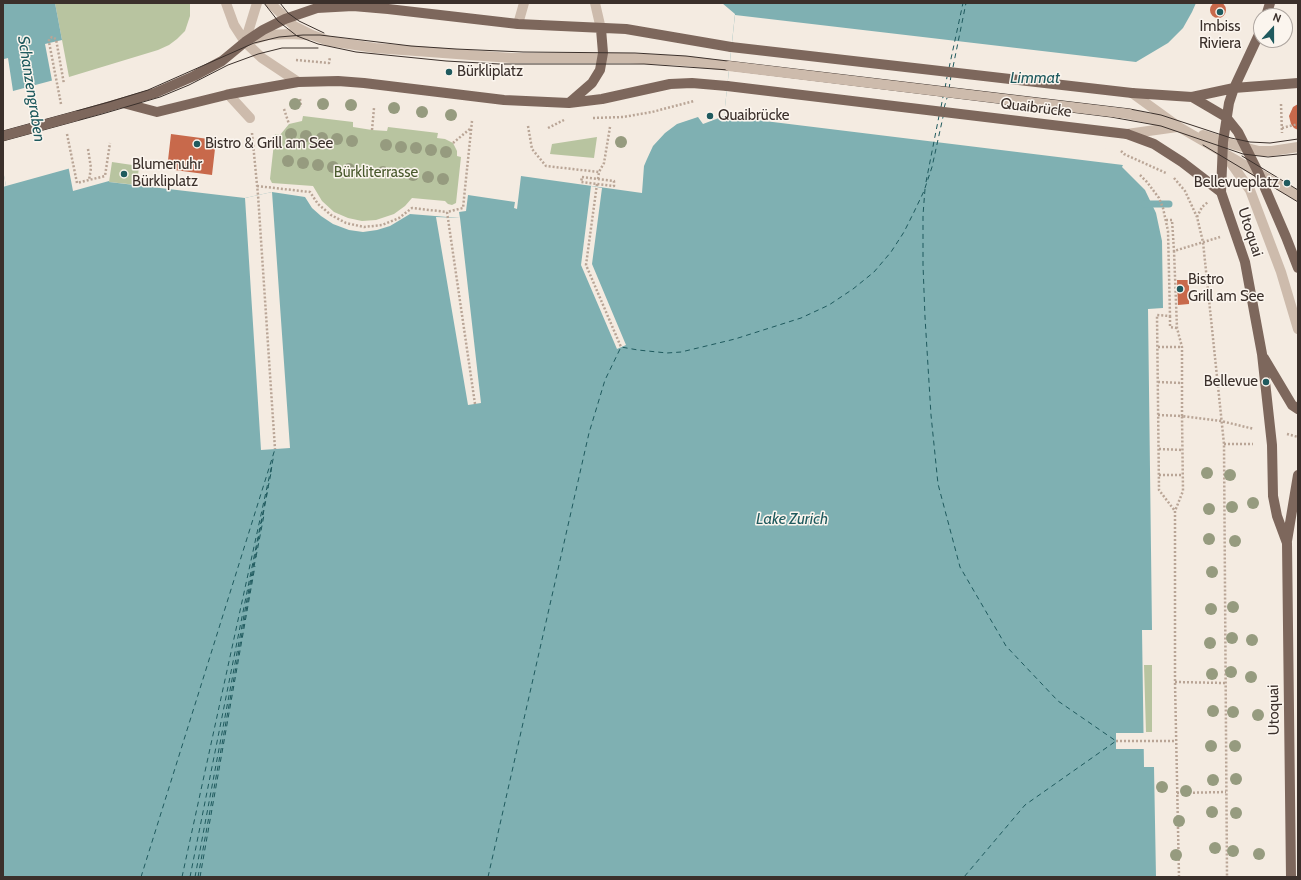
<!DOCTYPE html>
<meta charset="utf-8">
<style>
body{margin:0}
#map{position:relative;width:1301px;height:880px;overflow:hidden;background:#f4ebe1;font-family:Cabin,sans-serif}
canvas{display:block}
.frame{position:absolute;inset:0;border:4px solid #3b302b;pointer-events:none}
.north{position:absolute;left:1253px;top:8px;width:40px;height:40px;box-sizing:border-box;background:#fbf5ee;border:1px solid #aea6a0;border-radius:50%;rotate:21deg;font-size:11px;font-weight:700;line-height:16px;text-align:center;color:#3b302b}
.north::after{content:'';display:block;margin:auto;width:14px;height:18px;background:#1f5a5e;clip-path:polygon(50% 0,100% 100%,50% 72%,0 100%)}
</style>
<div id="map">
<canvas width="1301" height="880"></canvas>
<div class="frame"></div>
<div class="north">N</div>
</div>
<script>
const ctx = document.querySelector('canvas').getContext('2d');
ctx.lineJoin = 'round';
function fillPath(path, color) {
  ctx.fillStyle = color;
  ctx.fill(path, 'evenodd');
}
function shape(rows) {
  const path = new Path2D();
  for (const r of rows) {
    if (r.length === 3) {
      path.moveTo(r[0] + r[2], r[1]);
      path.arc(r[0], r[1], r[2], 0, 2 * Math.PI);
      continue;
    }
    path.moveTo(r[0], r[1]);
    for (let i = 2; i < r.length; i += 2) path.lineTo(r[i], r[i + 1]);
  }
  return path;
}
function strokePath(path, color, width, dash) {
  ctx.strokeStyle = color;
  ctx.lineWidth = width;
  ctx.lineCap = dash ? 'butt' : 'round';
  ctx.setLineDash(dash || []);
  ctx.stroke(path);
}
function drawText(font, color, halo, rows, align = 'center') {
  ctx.font = font + ' Cabin,sans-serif';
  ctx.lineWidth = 3;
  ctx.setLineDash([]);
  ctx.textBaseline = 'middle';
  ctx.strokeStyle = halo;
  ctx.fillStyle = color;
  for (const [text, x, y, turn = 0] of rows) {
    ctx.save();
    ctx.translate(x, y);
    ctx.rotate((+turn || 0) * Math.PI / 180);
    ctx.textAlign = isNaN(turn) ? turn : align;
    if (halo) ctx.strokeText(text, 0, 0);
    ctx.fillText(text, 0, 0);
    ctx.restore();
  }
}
const green = shape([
 [55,3,190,3,190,16,185,31,177,39,169,45,158,50,69,77],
 [303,116,353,122,353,127,372,130,387,131,388,127,438,133,437,138,445,139,453,143,457,151,457,156,461,157,456,203,452,205,448,204,445,201,412,198,405,206,394,214,376,220,362,221,348,218,334,212,322,201,313,186,272,183,270,179,275,134,280,135,289,124,302,121],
 [597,137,594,158,550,154,552,144],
 [112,162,139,166,137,185,109,182],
 [1144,665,1152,665,1152,732,1146,732]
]);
const water = shape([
 [3,3,55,3,62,40,45,44,73,191,109,181,109,182,245,198,272,192,305,197,312,208,321,216,333,224,349,230,363,232,377,230,390,226,410,214,460,218,459,212,466,211,468,195,515,202,514,208,517,209,521,176,642,193,644,166,647,159,653,146,665,133,677,124,698,117,703,124,724,116,735,14,722,3,1196,3,1192,12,1183,28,1168,43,1136,62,1114,68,1103,152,1123,165,1122,167,1145,190,1156,213,1162,241,1163,308,1148,309,1152,630,1142,630,1144,767,1154,767,1156,877,3,877,3,187,6,186,3,170]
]);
const pier = shape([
 [735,15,1136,62,1136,64,1116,69,1105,151,1123,162,1123,165,724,116],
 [3,55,4,59,8,58,13,91,54,80,71,168,6,186,3,170],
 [591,186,602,188,592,264,626,345,617,349,581,265],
 [272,192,290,448,261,450,245,198],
 [436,217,460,218,481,403,468,405],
 [1116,733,1145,733,1146,749,1116,749]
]);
const stream = shape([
 [1145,204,1169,204]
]);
const ferry = shape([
 [953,67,966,3],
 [949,68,963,3],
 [945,88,947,77],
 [949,89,951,76],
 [941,107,943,97],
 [944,108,947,98],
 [926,182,939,116],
 [925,189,923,215,923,265,925,317,931,415,938,484,960,567,1006,646,1058,701,1116,741,1025,805,964,877],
 [271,472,272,465],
 [268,488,271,473],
 [263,515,268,489],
 [256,557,264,515],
 [141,877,275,449],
 [182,877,274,455],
 [190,877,268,487],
 [195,877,263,514],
 [198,877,256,556],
 [200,877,255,566],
 [488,877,589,433,605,380,621,347,638,350,667,353,681,352,702,347,735,339,801,318,829,305,853,289,874,272,891,252,904,232,914,212,924,191,932,167,943,117]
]);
const building = shape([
 [1218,10,8],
 [1298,104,1298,130,1294,128,1291,124,1289,116,1293,107],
 [171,134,216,140,212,175,167,169],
 [1177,280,1189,280,1189,304,1178,305]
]);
const path = shape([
 [296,60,329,63,330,57],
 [300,99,301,107],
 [61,104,49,42,49,39,52,37,56,39,64,84],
 [1281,104,1282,133],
 [284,109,289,124],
 [593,118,623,117,652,112,694,101],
 [472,121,463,208,447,212,475,404],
 [528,126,532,149,546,166,599,172],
 [548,128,564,120],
 [1282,128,1298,124],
 [372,130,374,108],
 [252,133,258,195,275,449],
 [67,134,77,183,105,176,110,143],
 [453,143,471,128],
 [88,149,91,168,89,180],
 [1121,151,1124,154,1166,173],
 [1140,175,1147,182,1159,198,1163,208,1168,231,1170,316,1157,315,1159,490,1175,511],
 [582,177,614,181,614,186,581,182,582,177],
 [1174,178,1185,191,1197,217,1203,242,1224,444,1227,877],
 [598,179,599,172,604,163,610,127],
 [597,184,586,265,621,347],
 [257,186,310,192,318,204,331,215,346,223,364,227,382,225,399,218,412,208,447,212],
 [1197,217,1202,207,1208,202],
 [1166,220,1172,220,1174,251],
 [1170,316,1170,327,1177,328],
 [1158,347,1182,347],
 [1158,382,1182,383],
 [1158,415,1182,416,1182,347,1177,328,1174,251,1220,237],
 [1287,434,1298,437],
 [1224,444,1253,444],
 [1159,449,1183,450],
 [1159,475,1183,475],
 [1175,682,1225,683],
 [1116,741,1176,741],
 [1177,793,1226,792],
 [1179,877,1175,682,1175,511,1183,491,1182,416,1221,421,1254,429]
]);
const minor = shape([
 [226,3,234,25,245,42,262,58,298,82],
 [270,3,294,26,312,35,329,41,375,48,511,58,629,58,686,61,729,66],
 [595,3,601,29],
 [518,24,524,3],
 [249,41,268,35,290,34,308,35],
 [245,42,257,3],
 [1132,93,1179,127,1298,196],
 [228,94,250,118],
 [1129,114,1156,120,1170,124],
 [1127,134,1177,127],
 [1203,135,1235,145,1259,151,1272,151,1298,147],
 [1226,156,1250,190,1281,272,1298,329]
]);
const major = shape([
 [1266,16,1270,3],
 [1261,30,1234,88,1229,103,1223,142,1221,192,1245,262,1262,354,1272,445,1273,496,1277,516,1287,543,1291,877],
 [1132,93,1192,97,1234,88,1298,83],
 [1192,97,1226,117,1238,132,1258,172,1286,237,1298,268],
 [123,103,157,112,230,94,298,82,338,81,364,83,504,100,569,103,602,99,670,84,692,83,727,86],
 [569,103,592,83,600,70,603,53,601,29],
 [76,116,155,93,194,76,222,61,245,42,263,30,285,19,317,8,353,6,388,9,518,24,626,29,731,47],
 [1127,134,1154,144,1182,162,1221,192],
 [1264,358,1292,405,1298,409],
 [1287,541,1298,475]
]);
const tram = shape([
 [264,3,278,21,297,36,318,44,356,52,446,61,499,64,644,64,729,70,1111,117,1161,126,1243,154,1268,157,1298,154],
 [280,3,288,13,299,21,324,33],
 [3,131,109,102,148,90,254,43,279,37,303,35,320,35,411,46,456,49,523,52,635,53,686,56,1130,109,1161,115,1231,138,1250,142,1270,143,1298,139],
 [3,141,102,114,160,97,189,85,228,65,258,54,282,48,318,48],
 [1203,145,1298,202],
 [1242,156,1298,190]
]);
const minorBridge = shape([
 [729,66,1129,114]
]);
const majorBridge = shape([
 [731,47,1132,93],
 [727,86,1127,134],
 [3,136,76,116]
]);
const trees = [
 [295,104],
 [323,104],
 [351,105],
 [394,108],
 [422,112],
 [451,115],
 [291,134],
 [306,136],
 [322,138],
 [337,139],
 [352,141],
 [621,142],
 [386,145],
 [401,147],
 [416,148],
 [431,150],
 [446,152],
 [288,161],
 [303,163],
 [318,165],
 [333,167],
 [349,169],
 [383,172],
 [413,175],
 [428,177],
 [443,179],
 [1207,473],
 [1230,475],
 [1253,503],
 [1232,507],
 [1209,509],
 [1209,539],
 [1235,541],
 [1212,572],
 [1233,607],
 [1211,609],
 [1232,638],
 [1252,640],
 [1210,643],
 [1231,672],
 [1212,674],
 [1251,677],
 [1213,711],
 [1233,712],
 [1258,715],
 [1211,746],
 [1235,746],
 [1236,779],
 [1213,780],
 [1162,787],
 [1186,791],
 [1212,812],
 [1236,813],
 [1179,821],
 [1215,848],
 [1233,851],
 [1259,854],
 [1176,855]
];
const markers = [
 [1220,12,4,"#1f5a5e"],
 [449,72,4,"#1f5a5e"],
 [710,116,4,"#1f5a5e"],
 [197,144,4,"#1f5a5e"],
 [124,174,4,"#1f5a5e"],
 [1287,183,4,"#1f5a5e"],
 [1180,289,4,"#1f5a5e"],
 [1266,382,4,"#1f5a5e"]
];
const poiNames = [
 ["Imbiss",1220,27,"center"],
 ["Riviera",1220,44,"center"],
 ["Bürkliplatz",457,72],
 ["Quaibrücke",718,116],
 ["Bistro & Grill am See",205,144],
 ["Blumenuhr",132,165],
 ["Bürkliplatz",132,182],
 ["Bellevueplatz",1279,183,"right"],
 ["Bistro",1188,280],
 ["Grill am See",1188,297],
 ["Bellevue",1258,382,"right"]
];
const streetNames = [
 ["Quaibrücke",1036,108,7],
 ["Utoquai",1250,232,72],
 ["Utoquai",1274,710,-91]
];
const parkNames = [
 ["Bürkliterrasse",376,173]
];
const waterNames = [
 ["Limmat",1035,78],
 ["Schanzengraben",31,89,81],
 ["Lake Zurich",792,519]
];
fillPath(green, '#b8c4a0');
fillPath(water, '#7fb0b2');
fillPath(pier, '#f4ebe1');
strokePath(stream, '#7fb0b2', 7);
strokePath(ferry, '#1f5a5e', 1, [5, 4]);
fillPath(building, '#c8694b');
strokePath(path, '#b9a596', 2.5, [2, 2]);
strokePath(minor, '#cdbbac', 10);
strokePath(major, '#7d675c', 10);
strokePath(tram, '#3b302b', 1);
strokePath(minorBridge, '#cdbbac', 10);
strokePath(majorBridge, '#7d675c', 10);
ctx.fillStyle = '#969b7f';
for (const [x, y] of trees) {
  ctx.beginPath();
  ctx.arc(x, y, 6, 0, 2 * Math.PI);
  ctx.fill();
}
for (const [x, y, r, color] of markers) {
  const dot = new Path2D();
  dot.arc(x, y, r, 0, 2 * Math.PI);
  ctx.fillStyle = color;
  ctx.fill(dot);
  strokePath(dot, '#fbf5ee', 1.5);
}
drawText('15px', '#3b302b', '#fbf5ee', poiNames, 'left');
drawText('15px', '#3b302b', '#fbf5ee', streetNames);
drawText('15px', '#4a5a2e', '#fbf5ee', parkNames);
drawText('italic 16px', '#1f5a5e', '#fbf5ee', waterNames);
</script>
